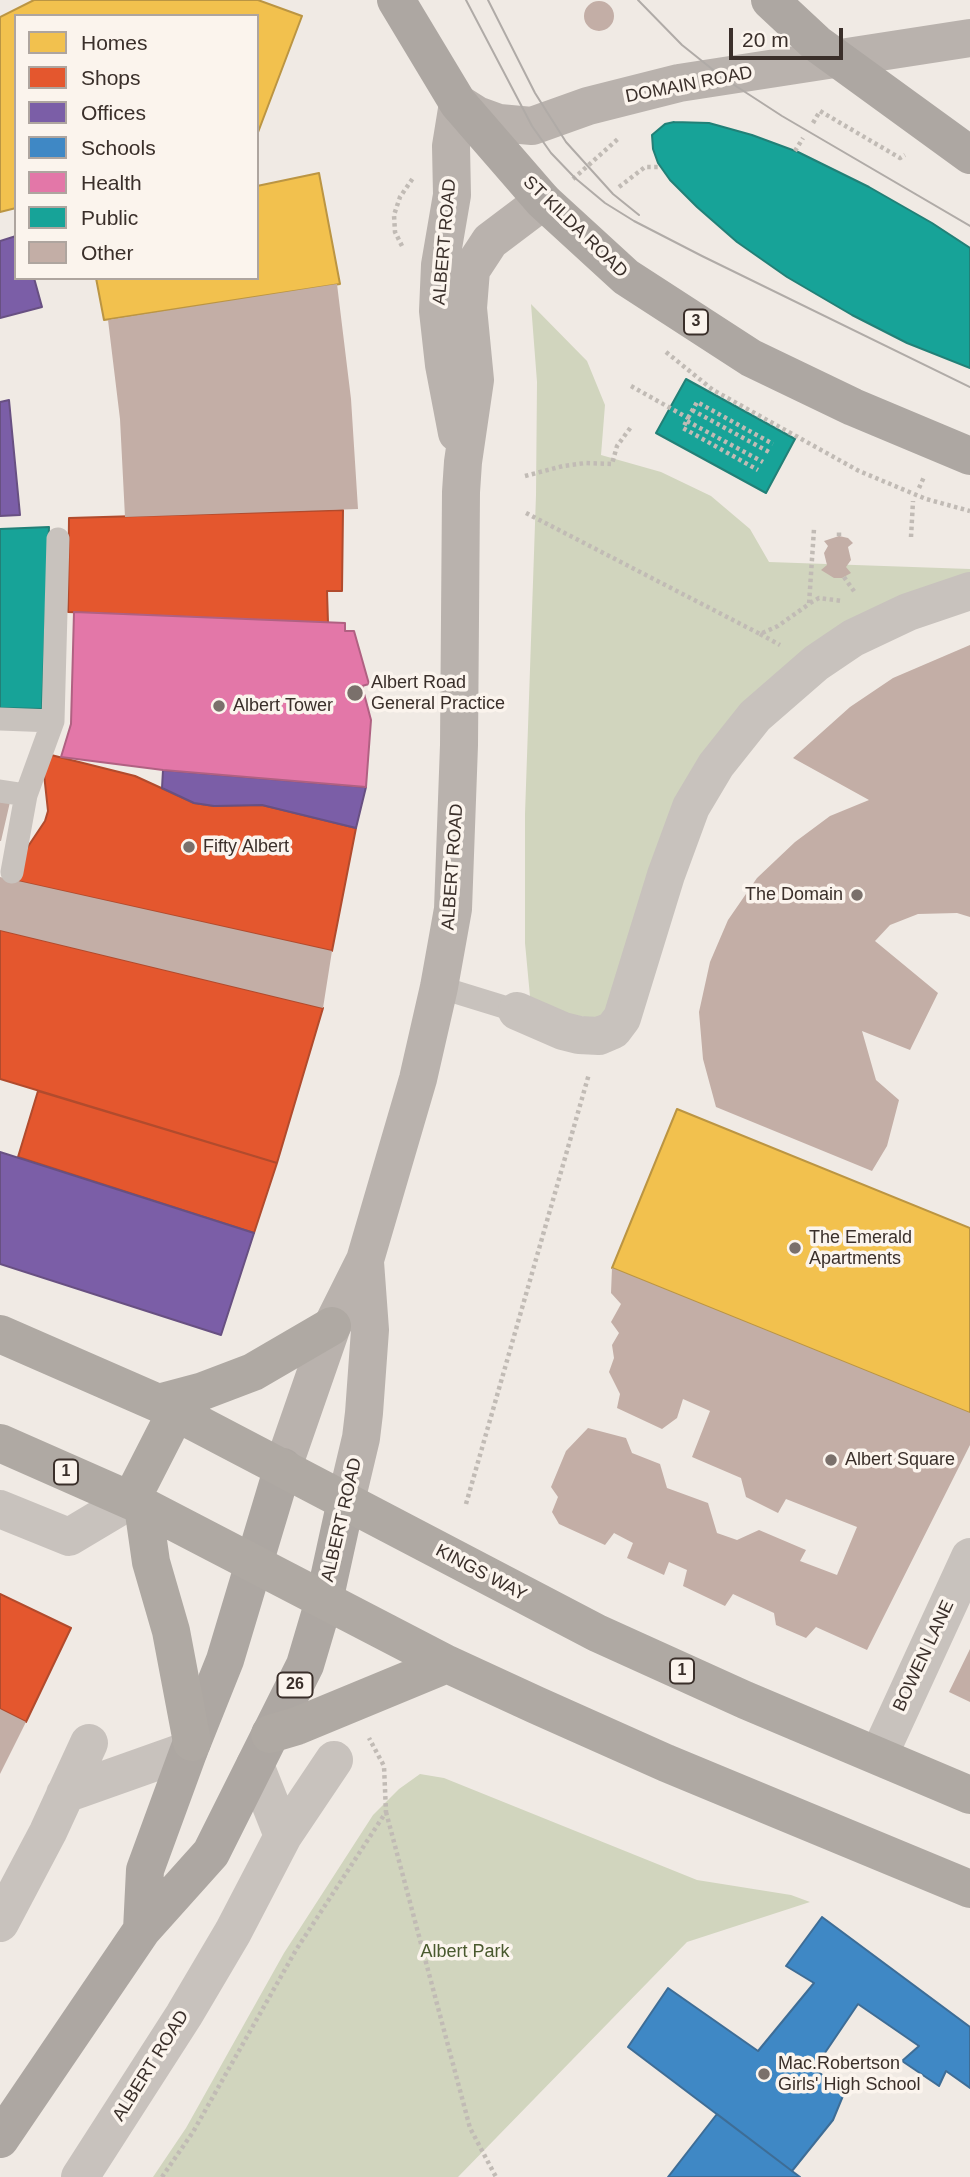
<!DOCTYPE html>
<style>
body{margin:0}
#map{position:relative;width:970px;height:2177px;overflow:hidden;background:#f0eae4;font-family:Helvetica,sans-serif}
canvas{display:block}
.legend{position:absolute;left:14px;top:14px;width:245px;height:266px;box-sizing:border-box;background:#fbf4ed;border:2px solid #aea59f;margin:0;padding:9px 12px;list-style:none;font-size:21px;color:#3a2f2a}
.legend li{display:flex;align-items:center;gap:14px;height:35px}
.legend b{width:35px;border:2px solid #aea59f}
.scale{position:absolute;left:729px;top:28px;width:114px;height:32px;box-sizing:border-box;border:4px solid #3a2f2a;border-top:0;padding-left:9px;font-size:21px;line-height:24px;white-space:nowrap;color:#3a2f2a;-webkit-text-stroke:5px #fbf4ed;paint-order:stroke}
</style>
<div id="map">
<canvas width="970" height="2177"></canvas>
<ul class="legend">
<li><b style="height:19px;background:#f2c14e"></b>Homes</li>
<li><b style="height:19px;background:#e4572e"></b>Shops</li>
<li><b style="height:19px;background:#7b5ea7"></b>Offices</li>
<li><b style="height:19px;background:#3f88c5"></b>Schools</li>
<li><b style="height:19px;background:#e377a8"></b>Health</li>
<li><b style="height:19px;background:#17a398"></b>Public</li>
<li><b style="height:19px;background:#c3aea6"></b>Other</li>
</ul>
<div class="scale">20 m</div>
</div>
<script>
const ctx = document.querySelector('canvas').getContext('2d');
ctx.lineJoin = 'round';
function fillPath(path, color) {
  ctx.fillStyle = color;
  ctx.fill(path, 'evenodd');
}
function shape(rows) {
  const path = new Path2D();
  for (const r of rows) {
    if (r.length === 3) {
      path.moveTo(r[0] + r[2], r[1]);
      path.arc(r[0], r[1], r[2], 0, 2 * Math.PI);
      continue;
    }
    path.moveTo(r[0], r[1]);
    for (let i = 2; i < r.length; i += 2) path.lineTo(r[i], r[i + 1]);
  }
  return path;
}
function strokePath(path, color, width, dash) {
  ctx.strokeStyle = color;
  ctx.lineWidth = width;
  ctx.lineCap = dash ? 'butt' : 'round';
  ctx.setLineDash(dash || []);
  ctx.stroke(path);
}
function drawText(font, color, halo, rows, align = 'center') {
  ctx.font = font + ' Helvetica,sans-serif';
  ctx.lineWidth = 7;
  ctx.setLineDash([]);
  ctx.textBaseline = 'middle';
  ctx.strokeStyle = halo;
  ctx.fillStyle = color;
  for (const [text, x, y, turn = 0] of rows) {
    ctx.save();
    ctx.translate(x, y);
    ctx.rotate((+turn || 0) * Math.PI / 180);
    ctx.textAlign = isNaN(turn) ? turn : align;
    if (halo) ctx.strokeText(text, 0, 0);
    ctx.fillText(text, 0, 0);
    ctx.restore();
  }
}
const green = shape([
 [531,304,587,361,605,405,601,455,661,472,711,496,750,529,769,562,970,569,970,577,749,709,606,1021,531,1007,525,943,525,814,536,495,537,382],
 [420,1774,444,1778,697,1880,791,1895,810,1902,687,1942,458,2177,153,2177,186,2128,284,1953,373,1815,399,1789]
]);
const homes = shape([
 [34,0,258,0,302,16,257,135,257,16,16,16,16,208,0,212,0,17,34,0],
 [319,173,340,284,104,320,96,278,257,278,257,186,319,173],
 [677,1109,970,1228,970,1413,612,1268,677,1109]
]);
const shops = shape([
 [343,510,342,591,327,591,328,623,68,612,69,518,343,510],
 [47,754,135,776,194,803,214,806,262,805,356,828,332,951,17,881,23,854,45,821,48,811,44,774,47,754],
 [0,930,323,1008,277,1163,0,1079,0,930],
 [38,1091,277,1163,254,1233,18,1157,38,1091],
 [0,1594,71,1628,26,1722,0,1709,0,1594]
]);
const offices = shape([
 [16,236,16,278,34,278,42,307,0,318,0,241,16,236],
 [9,400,20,515,0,516,0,402,9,400],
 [163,770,366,787,356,828,262,805,214,806,194,803,162,788,163,770],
 [0,1152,254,1233,221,1335,0,1264,0,1152]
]);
const schools = shape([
 [822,1917,970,2027,970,2088,946,2071,939,2086,902,2061,919,2046,858,2004,814,2069,845,2091,833,2120,792,2171,628,2047,668,1988,758,2051,814,1983,786,1966,822,1917],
 [717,2114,792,2171,800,2177,668,2177,717,2114]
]);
const health = shape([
 [74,612,345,623,345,631,354,631,369,684,362,686,371,720,366,787,163,770,61,757,71,724,74,612]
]);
const public = shape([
 [674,122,709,123,752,135,798,152,869,187,932,223,970,248,970,368,907,343,852,315,787,277,737,242,697,207,670,180,658,163,653,149,652,135,665,124,674,122],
 [686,379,795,439,766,493,656,433,686,379],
 [49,527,42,709,0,708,0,529,49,527]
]);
const building = shape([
 [599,16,15],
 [337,284,351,399,358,509,125,517,120,419,108,320],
 [839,536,848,538,853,543,848,547,851,560,846,567,851,573,842,578,834,578,821,570,827,565,824,553,828,546,824,541],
 [970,645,970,917,957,913,918,914,890,925,875,941,938,993,910,1050,862,1031,876,1080,899,1100,887,1146,872,1171,716,1107,703,1059,699,1012,710,962,728,920,757,878,795,842,830,816,869,800,793,758,850,707,893,678],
 [0,800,10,802,1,841,0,841],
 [0,877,332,951,323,1008,0,930],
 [612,1268,970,1413,970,1445,867,1650,816,1627,806,1638,776,1625,774,1613,733,1594,725,1606,683,1586,687,1570,669,1562,664,1575,627,1558,633,1543,614,1533,605,1545,559,1524,552,1512,558,1497,551,1487,566,1451,588,1428,626,1438,632,1453,660,1464,667,1488,708,1503,717,1533,737,1540,759,1530,806,1550,800,1561,837,1575,857,1527,786,1499,778,1513,746,1497,741,1478,692,1457,710,1411,683,1399,677,1418,662,1429,617,1408,620,1394,609,1372,614,1358,612,1345,619,1333,611,1322,621,1304,611,1293],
 [970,1649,970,1702,949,1692],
 [0,1709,26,1722,0,1774]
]);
const path = shape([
 [813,123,820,111,900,158,905,155],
 [795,151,803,138],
 [573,179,619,138],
 [619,187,645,167,661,167],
 [402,246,395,232,394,215,400,197,413,178],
 [666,352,713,390,859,471,926,499,970,511],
 [631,386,688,418,683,428,758,470],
 [692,410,769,452],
 [688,418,697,402,773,444],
 [687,421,763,462],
 [525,476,563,466,586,463,612,464,617,446,631,427],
 [919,488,924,477],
 [526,513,760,634,778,626,809,604,814,529],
 [839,536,839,531],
 [911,537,913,501],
 [844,577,856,594],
 [810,603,819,598,842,601],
 [760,634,780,645],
 [466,1504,589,1074],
 [386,1812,470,2128,496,2177],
 [162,2177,193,2132,296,1950,386,1812,384,1766,369,1738]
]);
const lane = shape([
 [0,719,53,721],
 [0,791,26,795],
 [12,872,26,795,53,721,58,539],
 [439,987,517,1011]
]);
const street = shape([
 [517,1011,563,1031,579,1035,599,1036,613,1030,622,1018,666,875,691,807,716,765,755,716,816,663,853,638,908,612,970,591],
 [0,1509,69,1537,131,1500],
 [879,1755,970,1557],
 [255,1765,283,1836],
 [65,1794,189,1750],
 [0,1923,48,1832,89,1743],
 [80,2177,184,2015,233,1932,283,1836,334,1760]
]);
const secondary = shape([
 [457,433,444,365,438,311,440,265,452,195,451,146,458,103,477,115,499,123,532,126,588,106,679,83,970,38],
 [283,1467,332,1326,365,1260,418,1079,439,987,453,909,459,745,461,492,463,462,475,380,468,308,471,270,490,241,543,201],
 [346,1501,361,1438,364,1413,370,1330,365,1262]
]);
const primary = shape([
 [396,0,458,103,543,201,626,277,751,358,853,407,970,456],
 [770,0,816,43,970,155],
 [142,1930,145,1870,189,1750,225,1660,283,1467],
 [0,2139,142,1930,211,1853,305,1665,324,1601,346,1501]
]);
const highway = shape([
 [0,1334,158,1403,597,1633,745,1700,970,1795],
 [158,1403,203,1391,253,1372,332,1326],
 [0,1443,143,1506,447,1664,536,1705,666,1763,970,1889],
 [131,1500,176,1412],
 [143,1506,151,1562,171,1631,192,1742],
 [270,1734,297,1726,447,1664]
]);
const tram = shape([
 [466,0,532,126,551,153,575,178,605,203,634,221,702,256,970,387],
 [488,0,535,93,566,142,613,194,639,215],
 [638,0,682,45,722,77,782,116,970,226]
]);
const markers = [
 [355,693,9,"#7a706b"],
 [219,706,7,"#7a706b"],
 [189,847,7,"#7a706b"],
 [857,895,7,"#7a706b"],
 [795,1248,7,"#7a706b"],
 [831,1460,7,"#7a706b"],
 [764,2074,7,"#7a706b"]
];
const shields = [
 [696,322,24],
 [66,1472,24],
 [682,1671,24],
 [295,1685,35]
];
const shieldNames = [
 ["3",696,322],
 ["1",66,1472],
 ["1",682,1671],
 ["26",295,1685]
];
const streetNames = [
 ["DOMAIN ROAD",689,85,-11],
 ["ST KILDA ROAD",575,227,44],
 ["ALBERT ROAD",445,242,-85],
 ["ALBERT ROAD",453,867,-86],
 ["ALBERT ROAD",342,1520,-77],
 ["KINGS WAY",481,1573,28],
 ["BOWEN LANE",924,1656,-65],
 ["ALBERT ROAD",151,2066,-58]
];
const poiNames = [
 ["Albert Road",371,683],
 ["General Practice",371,704],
 ["Albert Tower",233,706],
 ["Fifty Albert",203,847],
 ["The Domain",843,895,"right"],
 ["The Emerald",809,1238],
 ["Apartments",809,1259],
 ["Albert Square",845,1460],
 ["Mac.Robertson",778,2064],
 ["Girls' High School",778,2085]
];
const parkNames = [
 ["Albert Park",465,1952]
];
fillPath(green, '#d1d5be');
fillPath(homes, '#f2c14e');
strokePath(homes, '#bb9543', 2);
fillPath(shops, '#e4572e');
strokePath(shops, '#b14b2d', 2);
fillPath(offices, '#7b5ea7');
strokePath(offices, '#685082', 2);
fillPath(schools, '#3f88c5');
strokePath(schools, '#3e6d96', 2);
fillPath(health, '#e377a8');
strokePath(health, '#b06182', 2);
fillPath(public, '#17a398');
strokePath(public, '#228077', 2);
fillPath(building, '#c3aea6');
strokePath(path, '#c1bbb5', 4.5, [3.5, 3.5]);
strokePath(lane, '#c8c2bd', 23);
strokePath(street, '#c8c2bd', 38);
strokePath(secondary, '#b9b2ad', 38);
strokePath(primary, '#ada7a2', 38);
strokePath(highway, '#afa9a3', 38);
strokePath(tram, '#b0aba7', 2);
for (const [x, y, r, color] of markers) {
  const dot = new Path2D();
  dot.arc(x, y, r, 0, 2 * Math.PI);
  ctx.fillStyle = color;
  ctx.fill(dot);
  strokePath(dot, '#fbf4ed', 2.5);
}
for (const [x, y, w] of shields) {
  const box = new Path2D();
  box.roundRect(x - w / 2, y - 12.5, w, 25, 5);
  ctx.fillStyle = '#fbf4ed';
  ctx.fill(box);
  strokePath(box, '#3a2f2a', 2);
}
drawText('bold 16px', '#3a2f2a', null, shieldNames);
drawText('18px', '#3a2f2a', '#fbf4ed', streetNames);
drawText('18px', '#3a2f2a', '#fbf4ed', poiNames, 'left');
drawText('18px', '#49592e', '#fbf4ed', parkNames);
</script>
